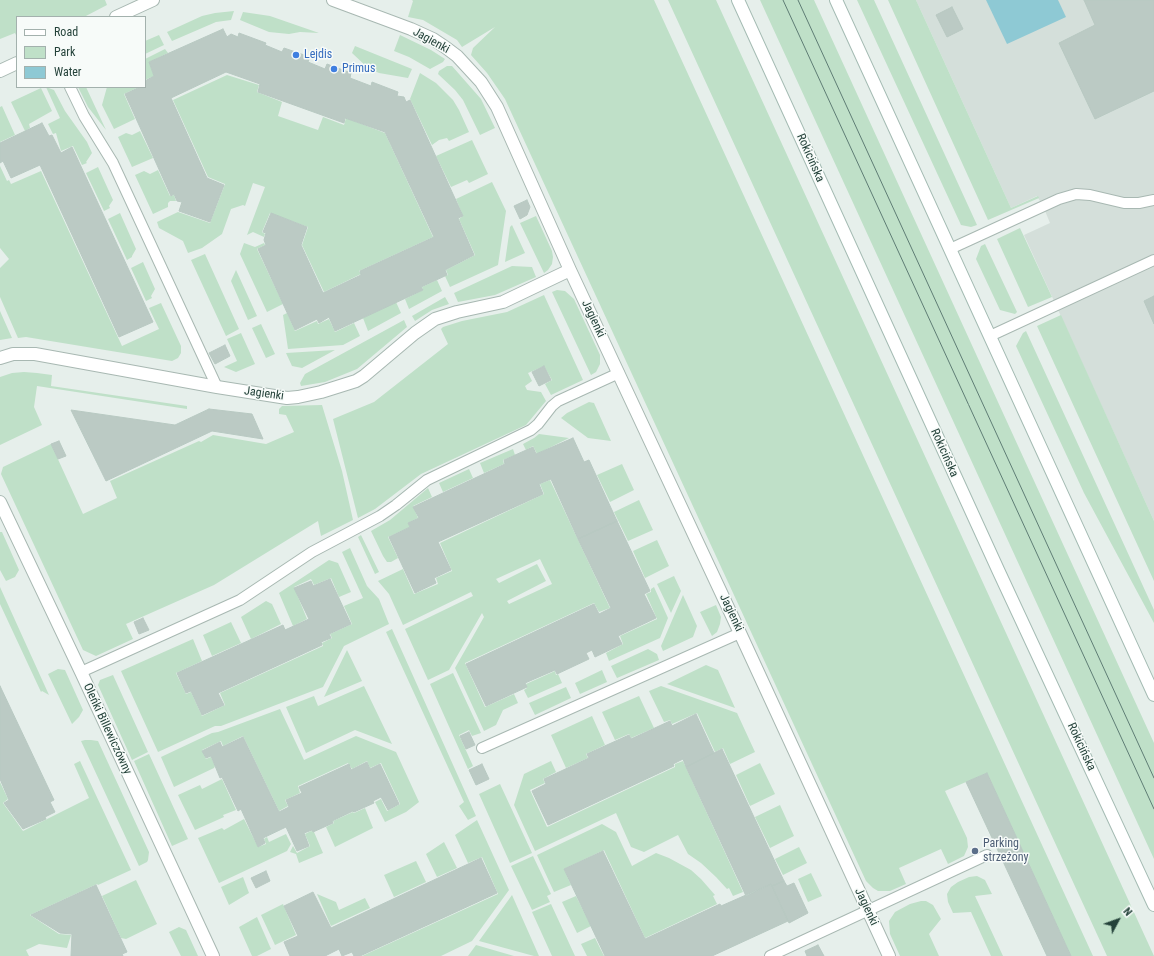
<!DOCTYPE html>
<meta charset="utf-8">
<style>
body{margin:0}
#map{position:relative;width:1154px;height:956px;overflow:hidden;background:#e6efeb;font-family:"Roboto Condensed",sans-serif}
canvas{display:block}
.legend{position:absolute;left:16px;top:16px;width:130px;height:72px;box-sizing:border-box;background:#f7fbf9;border:1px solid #a3b1ad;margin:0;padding:5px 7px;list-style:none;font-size:12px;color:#24423a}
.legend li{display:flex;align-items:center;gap:8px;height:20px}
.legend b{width:20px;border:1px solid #a3b1ad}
.north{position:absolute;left:1098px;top:900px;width:40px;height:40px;-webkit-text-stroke:3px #f7fbf9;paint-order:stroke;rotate:49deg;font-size:11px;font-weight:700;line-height:16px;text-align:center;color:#24423a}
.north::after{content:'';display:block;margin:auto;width:14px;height:18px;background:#24423a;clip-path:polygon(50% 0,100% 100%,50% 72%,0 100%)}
</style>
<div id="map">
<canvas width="1154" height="956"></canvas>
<ul class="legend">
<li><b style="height:5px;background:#fff"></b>Road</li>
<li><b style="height:11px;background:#bfe0c8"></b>Park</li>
<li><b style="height:11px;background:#8ec9d4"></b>Water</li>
</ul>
<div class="north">N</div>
</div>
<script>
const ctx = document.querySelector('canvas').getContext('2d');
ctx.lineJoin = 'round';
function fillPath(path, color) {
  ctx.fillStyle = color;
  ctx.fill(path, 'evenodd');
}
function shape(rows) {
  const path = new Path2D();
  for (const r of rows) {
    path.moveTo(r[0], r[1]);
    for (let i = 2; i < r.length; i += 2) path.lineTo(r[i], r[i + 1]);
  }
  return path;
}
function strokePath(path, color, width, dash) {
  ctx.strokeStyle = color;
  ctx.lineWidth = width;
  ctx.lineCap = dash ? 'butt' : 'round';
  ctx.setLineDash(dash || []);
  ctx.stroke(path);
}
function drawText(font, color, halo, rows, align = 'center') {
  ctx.font = font + ' "Roboto Condensed",sans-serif';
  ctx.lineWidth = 3;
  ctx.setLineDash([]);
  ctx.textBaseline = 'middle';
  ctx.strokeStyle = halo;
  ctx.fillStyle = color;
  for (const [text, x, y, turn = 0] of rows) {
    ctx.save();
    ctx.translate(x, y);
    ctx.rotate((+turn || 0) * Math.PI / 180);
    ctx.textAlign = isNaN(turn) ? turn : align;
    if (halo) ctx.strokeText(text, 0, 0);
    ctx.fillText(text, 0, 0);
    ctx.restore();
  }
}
const built = shape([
 [916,0,1154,0,1154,521,1024,235,1050,223,1043,206,1037,196,1011,208]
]);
const green = shape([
 [0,0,105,0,107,5,84,17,17,17,17,37,15,33,0,39],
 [412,0,654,0,1093,956,1071,956,987,773,945,791,967,838,968,847,964,856,948,864,941,849,899,868,906,884,890,891,878,891,873,888,866,881,505,99,487,73,471,55,473,48,495,27,462,47,457,40,423,20,408,17,413,1],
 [668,0,716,0,1154,956,1107,956],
 [760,0,814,0,1154,743,1154,859],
 [857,0,874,0,977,225,971,227,961,225],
 [888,0,916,0,1011,208,1038,196,1039,198,988,220],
 [234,11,231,20,216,22,172,41,167,32,202,16,215,13],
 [243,12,270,16,319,33,300,32,289,34,269,32,240,20],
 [159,35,164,45,145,54,145,41],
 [400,35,431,50,445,59,443,62,430,69,409,57,394,51],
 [355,46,412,69,408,78,379,73,368,68,352,53],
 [165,49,168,53,149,62,154,76,145,80,145,59],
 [447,66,452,66,481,99,495,128,480,135,463,100,455,90,438,74,439,71],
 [420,73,436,83,453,100,459,110,469,132,449,141,447,138,439,140,432,145,410,99],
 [227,75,259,85,257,92,282,102,278,116,318,130,323,117,344,125,346,118,385,133,433,237,359,271,361,274,324,292,302,245,308,227,270,213,262,232,265,234,264,237,253,232,247,235,265,187,253,183,245,206,243,205,231,209,222,234,202,248,188,253,183,241,159,228,157,222,178,212,210,223,225,184,208,177,173,100],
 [46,87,54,90,65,111,87,142,92,153,86,162,87,163,82,165,73,146,61,151,56,133,53,134,48,124,60,118],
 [78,87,86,87,106,130,88,107],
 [107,87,139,87,124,94,135,119,114,129,102,105],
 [41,88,52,111,29,124,30,128,25,131,11,102],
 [2,106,15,135,0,142,0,107],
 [140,131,153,158,132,167,118,137,126,133,132,135],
 [472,140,488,174,469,183,467,180,451,187,436,156],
 [0,166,7,181,9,180,11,184,41,171,122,346,159,329,149,308,161,303,181,346,181,353,178,358,172,361,26,337,18,338,0,297,0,268,9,259,0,248],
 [98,167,113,200,109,206,110,208,104,211,86,173],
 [158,170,170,196,174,195,176,201,170,201,168,203,168,207,153,214,135,175,144,171,150,174],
 [492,182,506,211,498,265,450,287,445,276,448,275,446,270,475,255,459,219,463,216,456,199],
 [120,213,136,249,132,256,132,257,127,260,108,219],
 [536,216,552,251,553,257,552,264,548,270,544,273,520,223],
 [512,225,525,253,505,262,510,227],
 [1020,228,1052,297,1028,307,997,239],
 [244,243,255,247,264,243,265,245,257,249,283,304,267,312,240,254],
 [985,244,1017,312,1015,314,1000,310,976,259,981,246],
 [205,254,239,329,226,336,191,260],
 [143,262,155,289,151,296,152,298,146,301,131,268],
 [512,266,532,267,536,277,495,295,458,302,454,293],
 [236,270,257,316,248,320,231,281],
 [437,280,442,291,409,309,405,299,423,290,422,287],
 [557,290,565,291,574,299,600,355,600,364,596,372,591,375,552,292],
 [544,295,583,380,551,395,545,384,552,380,544,366,528,373,532,381,525,386,527,390,541,392,546,401,526,425,421,474,375,509,358,518,333,419,374,402,448,344,441,329,443,327,462,321,507,312],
 [445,297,449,304,432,310,415,321,412,316],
 [396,302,401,313,368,331,363,318],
 [0,311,12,338,0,340],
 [287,313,295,331,317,321,318,324,329,319,335,332,354,323,360,336,343,345,288,349,283,315],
 [1061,315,1154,521,1154,581,1037,326],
 [404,320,407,327,357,369,325,382,301,386,300,383,305,374],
 [261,324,275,354,266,358,252,328],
 [1026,331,1154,610,1154,623,1084,493,1016,346,1023,333],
 [241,333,255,364,236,372,224,367,237,361,227,339],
 [335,350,302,368,292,366,286,353],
 [24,372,37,373,52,375,51,386,187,406,187,409,37,386,34,407,42,425,0,445,0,377,12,373],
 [589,402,594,403,611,441,588,438,561,418,567,413],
 [322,405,342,471,353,520,321,536,318,521,214,585,126,624,133,639,96,656,83,650,1,474,3,467,51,444,83,514,117,498,110,481,199,441,201,442,213,435,266,444,294,432,286,415,279,414,279,409,282,406],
 [539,434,569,438,537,454,533,446,526,450,523,444,534,438],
 [513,449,515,455,503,460,504,464,484,473,480,463],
 [622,464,634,490,610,502,597,475],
 [469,469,473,478,443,492,439,483],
 [550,480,610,608,599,612,594,603,465,663,485,707,514,694,518,703,503,710,496,725,484,731,455,668,484,617,482,613,449,670,428,680,405,629,473,596,471,592,403,625,389,594,378,581,403,569,414,594,438,584,436,578,452,571,440,543,544,494,540,484],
 [540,559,552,584,509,604,507,601,546,581,537,564,499,583,496,579],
 [428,488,432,497,413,506,418,518,408,523,410,527,388,537,398,558,391,562,387,562,383,556,371,531,390,520],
 [639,500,653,530,628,541,614,512],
 [0,532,2,532,19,570,15,577,6,581,0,570],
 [361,535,379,572,375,574,358,537],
 [657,540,669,566,645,578,633,551],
 [350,548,367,586,379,599,389,624,344,646,323,687,221,726,215,726,158,752,121,671,193,639,202,661,176,673,186,694,191,692,202,716,225,705,220,693,323,646,322,643,332,638,330,634,352,624,344,606,363,598,342,552],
 [329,560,338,563,351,592,339,597,331,578,314,585,311,579,294,587,307,619,293,626,279,593],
 [674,576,681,591,671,613,657,584],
 [0,587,49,695,42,691,41,692,0,604],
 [654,587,668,618,660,638,609,661,606,653,623,644,620,636,657,619,646,594,651,592,651,589],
 [683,595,697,626,693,637,663,651,661,646],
 [266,601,272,604,281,624,251,639,241,617],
 [716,605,721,617,720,624,717,632,712,636,700,612],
 [231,622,241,643,212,656,203,635],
 [392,629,476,816,468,820,459,806,464,802,386,632],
 [648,649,657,654,659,660,617,678,611,666],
 [347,650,362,681,324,697],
 [706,665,718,670,735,708,667,684],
 [58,669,65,670,83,710,79,717,72,724,48,674],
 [602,670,607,682,580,694,575,683],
 [555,671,556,675,558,674,562,683,528,698,524,690,527,688,526,684],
 [453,673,481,733,472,736,469,730,459,735,473,766,468,769,430,684],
 [113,675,148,752,132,760,98,685,100,680],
 [364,686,392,744,355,730,306,753,286,707,314,696,318,706],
 [661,686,737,713,755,752,730,764,723,748,715,752,697,713,672,724,670,720,664,722,649,691],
 [566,687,571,698,535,715,529,703],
 [639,696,654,728,631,738,629,734,615,740,602,712],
 [280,709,304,760,356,736,396,752,419,802,406,812,385,822,375,802,381,799,387,811,400,804,381,763,370,768,367,761,352,769,348,763,298,786,300,793,285,800,288,806,279,811,243,736,223,746,221,741,202,750,206,759,211,757,215,766,214,768,174,787,161,757,212,733,218,732],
 [592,716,605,745,586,754,588,758,566,768,551,735],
 [85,740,91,740,98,741,149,852,148,860,147,862,139,866,81,741],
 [149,754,188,839,172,846,134,761],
 [80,761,131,870,98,885,97,884,30,915,59,934,71,935,67,948,39,944,26,950,29,956,0,956,0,782,8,799,3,803,23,831,89,798,74,764],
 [551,761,556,772,543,779,545,783,530,790,547,827,675,767,675,764,683,761,743,892,733,896,729,888,727,889,716,877,701,863,688,854,678,835,644,852,631,847,616,813,535,851,514,805,524,774],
 [760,763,775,794,750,806,736,775],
 [222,779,236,810,223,815,224,817,195,830,178,795,200,785,202,789],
 [500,784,532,853,510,863,479,794],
 [780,805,794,836,770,848,755,817],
 [365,808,373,828,335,847,326,827,334,823,333,821,353,812,354,813],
 [244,819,258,847,266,844,264,839,267,837,269,842,286,834,291,844,287,851,219,883,198,838,222,828,224,830],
 [477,820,509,890,472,941,441,956,362,956,498,894,482,857,468,863,455,835],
 [602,824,616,832,632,866,656,853,669,858,691,870,701,879,715,895,713,896,717,904,645,938,604,850,564,869,571,885,554,892,537,855],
 [311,831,314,832,323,853,299,863,296,854,290,852,293,846,297,853,310,846,305,834],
 [444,842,457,868,437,877,426,854],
 [799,847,807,863,783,875,775,859],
 [533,856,551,894,547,896,550,902,532,910,511,866],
 [416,861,426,882,394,897,384,875],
 [811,873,822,896,808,902,798,879],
 [977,876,985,880,992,894,975,896,1003,956,991,956,971,912,953,913,948,902,947,894,951,887,958,882,969,877],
 [243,877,249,893,229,905,221,887],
 [136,880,157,924,126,939,121,938,102,896],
 [317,894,336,902,339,910,365,898,370,908,331,926],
 [512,895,539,956,534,956,479,941],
 [576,896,591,926,577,933,562,902],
 [921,901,926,901,933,905,941,919,929,934,939,956,900,956,890,934,889,921,895,912,910,904],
 [283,904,296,935,275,945,261,915],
 [551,904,575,956,552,956,532,912],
 [257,917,271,949,257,956,252,956,239,927],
 [179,927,186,930,198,956,181,956,169,932],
 [595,938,604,956,587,956,581,944],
 [476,945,514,956,468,956]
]);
const water = shape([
 [986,0,1058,0,1066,17,1007,44]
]);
const building = shape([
 [1084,0,1154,0,1154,91,1095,119,1059,43,1095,25,1084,0],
 [952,7,963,29,947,37,936,15,952,7],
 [223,29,227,37,231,34,238,37,239,33,266,43,265,45,282,52,284,48,310,57,308,62,325,69,327,64,351,73,350,78,371,86,372,82,398,92,397,96,404,97,406,102,410,100,463,216,458,218,474,255,445,270,447,275,421,287,423,290,335,331,329,317,319,323,317,319,295,330,258,249,266,245,264,240,266,233,263,232,271,213,307,227,301,245,323,293,361,275,360,271,434,237,385,132,345,118,344,123,258,92,260,84,226,72,171,98,207,178,224,185,210,222,179,211,182,202,177,201,174,194,171,196,125,94,140,87,145,87,145,81,154,76,149,62,223,29],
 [42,123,49,136,52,135,61,153,72,147,153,322,119,337,40,165,11,178,3,161,0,163,0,143,42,123],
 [527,200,530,207,527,215,520,219,514,206,527,200],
 [1154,296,1154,324,1144,301,1154,296],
 [225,345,230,356,215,364,209,353,225,345],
 [544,366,551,380,539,386,532,372,544,366],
 [209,409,252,414,263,439,212,431,106,481,71,410,175,425,209,409],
 [573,438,584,462,589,460,617,521,578,539,551,479,539,484,543,494,438,542,451,570,434,578,436,583,415,593,389,537,410,527,408,523,419,518,413,507,505,464,504,460,533,447,536,454,573,438],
 [59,441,66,456,58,459,51,444,59,441],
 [617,521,650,591,644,594,656,618,618,636,622,644,595,657,592,650,586,653,589,659,557,674,555,670,525,683,527,687,486,706,466,664,594,604,599,614,611,608,578,539,617,521],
 [330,579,351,624,329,634,331,638,321,642,322,645,218,693,224,705,202,715,191,691,186,693,177,673,283,625,285,630,309,619,294,588,311,581,313,586,330,579],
 [143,618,149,630,139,634,134,622,143,618],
 [0,686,54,800,50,802,55,812,45,817,46,819,23,829,4,803,9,800,0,779,0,686],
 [696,714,714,753,686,767,683,759,673,764,674,766,548,825,532,791,546,784,544,779,589,758,587,754,629,735,631,739,670,721,672,726,696,714],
 [469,732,475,745,466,749,460,736,469,732],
 [243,737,279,812,289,807,286,800,302,793,299,787,349,764,351,770,367,762,370,769,380,764,399,804,388,810,381,797,373,801,374,803,354,812,353,811,332,821,333,823,313,832,312,830,304,833,309,846,297,851,286,827,263,838,265,843,258,847,241,809,238,811,222,777,220,778,211,756,206,758,202,751,220,742,222,747,243,737],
 [722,749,784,881,772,886,771,884,746,896,686,767,722,749],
 [482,764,489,779,476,785,469,770,482,764],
 [987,773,1071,956,1047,956,966,782,987,773],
 [603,851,645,939,720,904,721,906,771,884,788,921,712,956,605,956,564,869,603,851],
 [481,858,497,893,360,956,354,956,352,952,342,956,339,949,325,956,290,956,284,942,298,936,284,906,313,892,331,928,481,858],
 [266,871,270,881,256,888,251,878,266,871],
 [784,881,787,886,794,883,808,913,789,923,772,886,784,881],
 [96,885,127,952,122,954,123,956,71,956,72,934,60,933,31,915,96,885],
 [818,945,824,956,807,956,805,951,818,945]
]);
const lane = shape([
 [70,87,84,116,113,163,217,387],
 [950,249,1059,199,1076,194,1090,195,1124,203,1139,203,1154,200],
 [990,336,1154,260],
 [81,672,240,600,312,552,380,516,396,505,427,480,531,430,538,424,552,406,558,401,619,373],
 [482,748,740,633],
 [770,956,987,855]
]);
const street = shape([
 [333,0,411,29,433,39,445,47,457,56,481,82,497,107,570,270,740,633,889,956],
 [116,17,153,0],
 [0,71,17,63],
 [0,358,13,354,35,354,217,387,287,398,298,397,321,392,356,381,364,376,415,333,435,319,457,312,503,302,570,270],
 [0,502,81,672,213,956]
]);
const secondary = shape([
 [738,0,999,572,1154,905],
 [836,0,1154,695]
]);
const tram = shape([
 [783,0,1154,809],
 [798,0,1154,778]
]);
const markers = [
 [296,55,4,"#3f7fe0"],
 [334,69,4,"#3f7fe0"],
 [975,851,4,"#5c6f8a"]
];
const streetNames = [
 ["Jagienki",431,41,29],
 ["Rokicińska",810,158,66],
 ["Jagienki",593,319,65],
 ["Jagienki",264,394,8],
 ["Rokicińska",944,453,66],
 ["Jagienki",731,613,65],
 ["Oleńki Billewiczówny",107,729,65],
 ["Rokicińska",1081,747,65],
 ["Jagienki",866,907,65]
];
const shopNames = [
 ["Lejdis",304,55],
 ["Primus",342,69]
];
const serviceNames = [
 ["Parking",983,844],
 ["strzeżony",983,858]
];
fillPath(built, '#d4dfda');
fillPath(green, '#bfe0c8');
fillPath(water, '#8ec9d4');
fillPath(building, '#bbcac4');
strokePath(building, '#b8c9c2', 1);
strokePath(lane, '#a8b8b2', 12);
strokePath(street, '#a8b8b2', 14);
strokePath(secondary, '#a4bbb3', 14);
strokePath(lane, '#fff', 10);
strokePath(street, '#fff', 12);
strokePath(secondary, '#fff', 12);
strokePath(tram, '#5f7d75', 1);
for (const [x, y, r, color] of markers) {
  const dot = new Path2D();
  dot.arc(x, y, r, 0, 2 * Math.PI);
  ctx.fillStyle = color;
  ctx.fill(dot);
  strokePath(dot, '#f7fbf9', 1.5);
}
drawText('12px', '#24423a', '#f7fbf9', streetNames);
drawText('12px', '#366cbe', '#f7fbf9', shopNames, 'left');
drawText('12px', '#4e5e75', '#f7fbf9', serviceNames, 'left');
</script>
